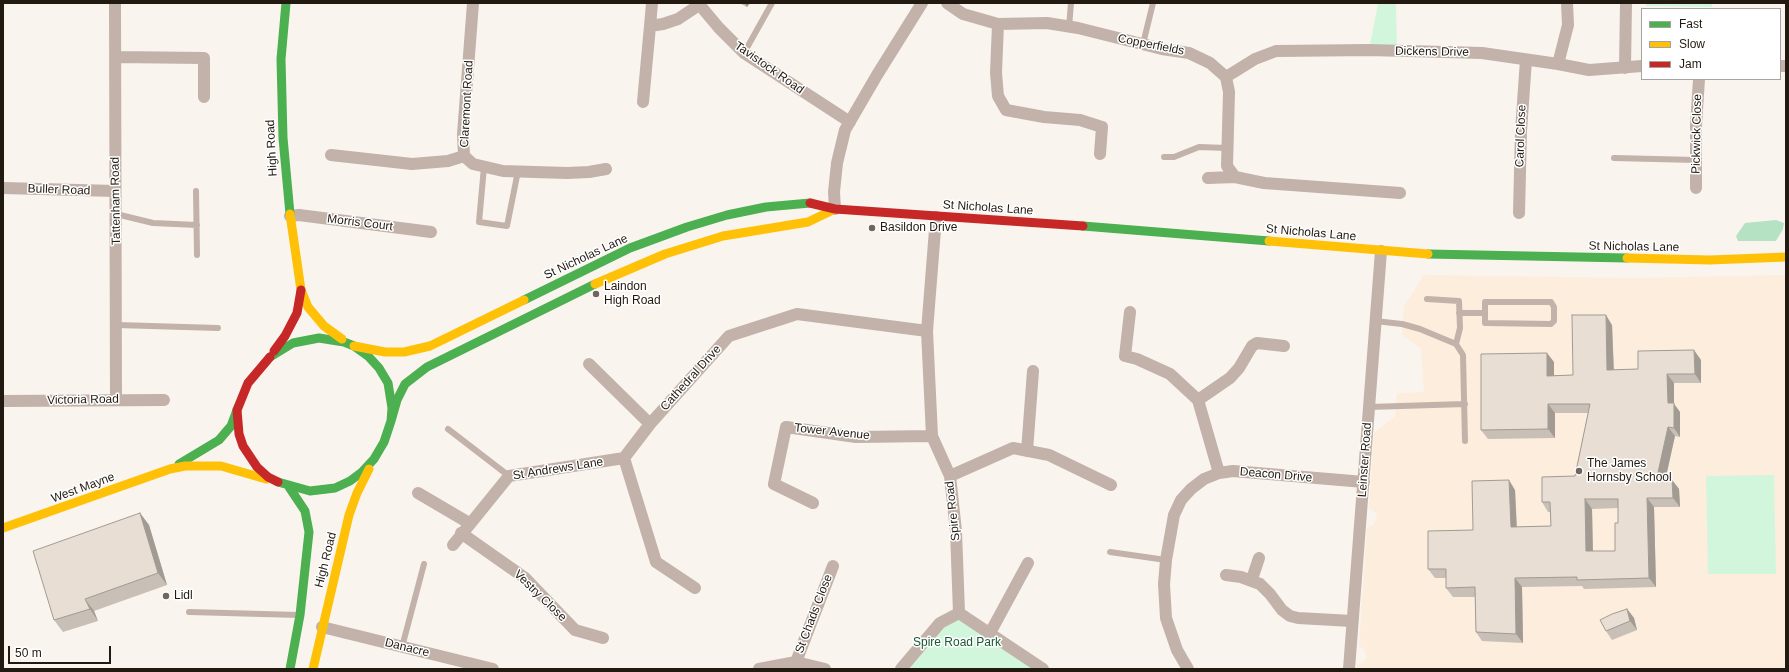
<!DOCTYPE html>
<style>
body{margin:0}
#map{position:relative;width:1789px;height:672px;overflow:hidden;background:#faf4ef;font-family:Arial,sans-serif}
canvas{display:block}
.frame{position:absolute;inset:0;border:4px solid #221a11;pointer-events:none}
.legend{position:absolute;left:1641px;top:8px;width:140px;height:72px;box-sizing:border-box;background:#fff;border:1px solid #a7a3a0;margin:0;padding:5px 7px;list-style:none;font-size:12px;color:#221a11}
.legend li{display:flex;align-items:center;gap:8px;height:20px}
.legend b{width:20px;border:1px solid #a7a3a0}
.scale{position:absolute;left:8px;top:646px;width:103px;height:18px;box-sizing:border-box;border:2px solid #221a11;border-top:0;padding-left:5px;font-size:12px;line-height:14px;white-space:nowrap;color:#221a11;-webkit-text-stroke:3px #fff;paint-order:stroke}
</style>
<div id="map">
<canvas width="1789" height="672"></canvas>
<div class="frame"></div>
<ul class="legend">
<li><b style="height:5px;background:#4caf50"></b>Fast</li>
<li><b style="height:5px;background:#ffc107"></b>Slow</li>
<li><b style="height:5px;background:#c62828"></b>Jam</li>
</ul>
<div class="scale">50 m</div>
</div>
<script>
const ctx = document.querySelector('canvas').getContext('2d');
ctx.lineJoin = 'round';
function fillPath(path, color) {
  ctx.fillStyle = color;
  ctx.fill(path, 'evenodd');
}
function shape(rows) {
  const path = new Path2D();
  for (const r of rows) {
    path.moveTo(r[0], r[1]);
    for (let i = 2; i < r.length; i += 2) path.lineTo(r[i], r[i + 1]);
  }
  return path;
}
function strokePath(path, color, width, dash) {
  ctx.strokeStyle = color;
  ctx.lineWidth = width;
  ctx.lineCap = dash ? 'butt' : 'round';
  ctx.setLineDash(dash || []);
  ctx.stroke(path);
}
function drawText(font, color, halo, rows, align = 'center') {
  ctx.font = font + ' Arial,sans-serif';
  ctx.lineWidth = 3;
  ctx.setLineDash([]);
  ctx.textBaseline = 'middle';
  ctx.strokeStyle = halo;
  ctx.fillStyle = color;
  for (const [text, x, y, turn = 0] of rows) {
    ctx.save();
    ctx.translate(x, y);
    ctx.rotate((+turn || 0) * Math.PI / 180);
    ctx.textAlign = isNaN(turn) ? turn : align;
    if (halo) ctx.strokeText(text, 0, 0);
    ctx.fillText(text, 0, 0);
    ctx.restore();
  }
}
const built = shape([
 [1424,275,1633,278,1786,275,1786,669,1357,669,1357,665,1363,663,1367,657,1364,649,1359,646,1367,528,1373,525,1377,519,1376,513,1369,509,1374,433,1395,416,1397,393,1424,392,1421,348,1402,335,1404,306]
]);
const green = shape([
 [1378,3,1396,3,1397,51,1369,50],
 [1646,3,1712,3,1712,7,1646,6],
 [1774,475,1776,574,1708,574,1706,476],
 [959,613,1043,669,902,669]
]);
const forest = shape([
 [1776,220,1784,223,1783,229,1776,241,1738,241,1736,236,1745,223]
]);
const lane = shape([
 [1069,27,1071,3],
 [1143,44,1153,3],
 [744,53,772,3],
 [1164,157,1174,157,1199,147,1227,148],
 [1614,158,1696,160],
 [484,167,479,222,507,226,518,171],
 [196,191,197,255],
 [116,214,153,223,197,225],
 [1427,299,1459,301,1460,328,1456,344],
 [1459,313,1485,313,1485,323,1551,324,1554,321,1554,307,1551,302,1485,302,1485,313],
 [1375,321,1402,324,1420,329,1456,344,1463,355,1465,441],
 [117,325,218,328],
 [1369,407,1465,404],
 [448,429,509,476],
 [1110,552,1166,560],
 [189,612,299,615],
 [402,647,424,564]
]);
const street = shape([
 [115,3,116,399],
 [473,3,463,134,464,156,473,164,503,171,567,173,589,172,606,169],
 [652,3,650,26,663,24,678,19,699,5],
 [698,3,719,28,744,53,850,122],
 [947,3,963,14,998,24,1047,23,1078,28,1162,49,1189,53,1210,63,1226,77,1229,92,1227,166,1235,177,1264,183,1400,193],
 [998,24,996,73,998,96,1006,110,1044,117,1080,120,1102,127,1100,154],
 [115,57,204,58,204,97],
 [1558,64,1568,25,1567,3],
 [1780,66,1786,66],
 [1625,68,1626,3],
 [1226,77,1255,59,1276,51,1369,50,1482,53,1558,64,1589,70,1642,66],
 [643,102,650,26],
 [331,155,412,164,448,161,464,156],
 [1208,178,1235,177],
 [3,188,115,191],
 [1696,188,1696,126,1699,79],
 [835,209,834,192,837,163,845,130,877,75,922,3],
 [1519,213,1521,131,1526,60],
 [290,216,299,215,431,232],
 [936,217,927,331,932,436,950,476,956,531,959,613,1043,669],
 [1130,312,1125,356,1137,359,1170,374,1198,400,1219,473],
 [589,364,650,424],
 [1198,400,1230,378,1239,368,1252,346,1257,343,1284,346],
 [3,401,164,400],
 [1027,451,1033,371],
 [950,476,1013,448,1049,455,1111,485],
 [418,493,469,523],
 [813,503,774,484,786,427,856,437,932,436],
 [461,533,525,578,575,630,603,638],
 [453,545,509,476,624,458],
 [1226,575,1241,577,1260,584,1270,594,1282,610,1290,616,1298,618,1352,621],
 [1252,579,1259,558],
 [695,588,656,562,624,458,650,424,729,336,797,314,927,331],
 [322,627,493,669],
 [990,633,1028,563],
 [796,662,833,566],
 [759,669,796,662,825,669],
 [901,669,940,623,959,613],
 [1188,669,1177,650,1166,618,1164,584,1166,560,1174,515,1181,500,1191,489,1204,479,1219,473,1233,471,1364,482],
 [1349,669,1381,251]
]);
const fast = shape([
 [286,3,281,59,283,138,290,214],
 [1083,226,1269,241],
 [1428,254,1627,258],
 [524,300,630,248,687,227,727,215,766,207,810,203],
 [270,357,293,343,319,338],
 [391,421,397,400,405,384,427,367,595,284],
 [179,464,219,440,231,426,237,410],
 [278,482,310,491,335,488,350,481,362,472,374,459,384,442,391,421,392,408,388,383,379,368,368,356,354,346,344,342,319,338],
 [289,487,305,511,309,532,300,615,290,669]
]);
const slow = shape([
 [290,214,301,290,308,307,324,326,342,339],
 [1269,241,1428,254],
 [1627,258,1710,260,1786,257],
 [595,284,665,254,723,236,808,222,835,209],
 [354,346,385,352,404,352,430,346,524,300],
 [3,528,170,469,185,466,221,466,266,479],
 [313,669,349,515,357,493,369,469]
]);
const jam = shape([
 [810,203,835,209,1083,226],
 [274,351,285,336,297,313,301,290],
 [270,357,248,383,237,410,239,434,243,446,257,467,268,477,278,482]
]);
const wall = shape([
 [739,3,750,3,747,7],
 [1612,325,1614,370,1638,369,1701,360,1701,383,1674,383,1674,404,1680,412,1680,437,1675,436,1665,478,1672,480,1679,489,1680,507,1654,507,1656,587,1584,589,1582,586,1522,587,1523,643,1482,641,1476,632,1475,597,1453,597,1446,588,1446,578,1435,578,1428,569,1473,530,1515,490,1517,527,1551,526,1550,512,1548,512,1542,502,1575,476,1588,413,1555,413,1555,438,1488,439,1481,430,1554,362,1554,375,1573,375],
 [1618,508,1618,523,1615,551,1593,551,1592,509],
 [140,513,149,525,167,585,94,611,98,621,63,632,54,620],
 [1627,609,1634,618,1637,630,1612,640,1606,631]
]);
const shadedWall = shape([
 [744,3,750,3,747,7],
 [1606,315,1612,325,1614,379,1607,370],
 [1694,350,1701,360,1701,383,1695,374],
 [1547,353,1554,362,1554,385,1547,376],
 [1667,374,1674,383,1674,404,1680,412,1680,437,1674,428,1668,403],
 [1548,404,1555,413,1555,438,1548,429],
 [1668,427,1675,436,1664,486,1657,477],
 [1509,480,1515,490,1517,536,1511,527],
 [1672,480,1679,489,1680,507,1673,498],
 [1647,498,1654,507,1656,587,1649,578],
 [1585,499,1592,509,1593,560,1586,551],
 [140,513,149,525,167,585,158,573],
 [1515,578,1522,587,1523,643,1516,634],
 [85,599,94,611,98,621,90,609],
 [1627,609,1634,618,1637,630,1630,621]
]);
const building = shape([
 [1572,315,1606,315,1607,370,1638,369,1638,351,1694,350,1695,374,1667,374,1668,403,1674,403,1674,428,1668,427,1657,477,1672,480,1673,498,1647,498,1649,578,1577,580,1577,577,1515,578,1516,634,1476,632,1475,587,1446,588,1446,569,1428,569,1428,531,1473,530,1472,481,1509,480,1511,527,1551,526,1550,502,1542,502,1542,477,1575,476,1590,404,1548,404,1548,429,1481,430,1481,354,1547,353,1547,376,1573,375,1572,315],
 [1585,499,1618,499,1618,523,1615,523,1615,551,1586,551,1585,499],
 [140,513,158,573,85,599,90,609,54,620,33,551,140,513],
 [1627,609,1630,621,1606,631,1600,620,1612,614,1627,609]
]);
const markers = [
 [872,228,4,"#6e665f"],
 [596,294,4,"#6e665f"],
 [1579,471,4,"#6e665f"],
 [166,596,4,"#6e665f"]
];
const streetNames = [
 ["Copperfields",1151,45,11],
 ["Dickens Drive",1432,52,1],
 ["Tavistock Road",769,68,35],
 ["Claremont Road",467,104,-87],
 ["Pickwick Close",1697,134,-89],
 ["Carol Close",1521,136,-88],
 ["High Road",272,148,-93],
 ["Buller Road",59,190,2],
 ["Tattenham Road",116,201,-91],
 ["St Nicholas Lane",988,208,4],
 ["Morris Court",360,223,7],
 ["St Nicholas Lane",1311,233,5],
 ["St Nicholas Lane",1634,247,1],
 ["St Nicholas Lane",586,257,-25],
 ["Cathedral Drive",691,378,-48],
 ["Victoria Road",83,400,-1],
 ["Tower Avenue",832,432,6],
 ["Leinster Road",1365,460,-86],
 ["St Andrews Lane",558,469,-9],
 ["Deacon Drive",1276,475,5],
 ["West Mayne",83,488,-20],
 ["Spire Road",953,511,-96],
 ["High Road",326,560,-76],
 ["Vestry Close",540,596,44],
 ["St Chads Close",814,614,-69],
 ["Danacre",407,648,14]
];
const poiNames = [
 ["Basildon Drive",880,228],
 ["Laindon",604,287],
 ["High Road",604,301],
 ["The James",1587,464],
 ["Hornsby School",1587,478],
 ["Lidl",174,596]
];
const parkNames = [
 ["Spire Road Park",957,643]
];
fillPath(built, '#fceddd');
fillPath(green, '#d2f6db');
fillPath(forest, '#b5e2c2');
strokePath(lane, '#c2b2a9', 6);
strokePath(street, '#c2b2a9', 12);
strokePath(fast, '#4caf50', 9);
strokePath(slow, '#ffc107', 9);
strokePath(jam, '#c62828', 9);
fillPath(wall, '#c8bfb6');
fillPath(shadedWall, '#a29b94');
fillPath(building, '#e8ded4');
strokePath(building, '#a29b94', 1);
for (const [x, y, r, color] of markers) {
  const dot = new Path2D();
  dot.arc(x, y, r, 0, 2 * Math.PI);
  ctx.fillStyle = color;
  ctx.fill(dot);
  strokePath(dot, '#fff', 1.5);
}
drawText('12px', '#221a11', '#fff', streetNames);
drawText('12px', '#221a11', '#fff', poiNames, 'left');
drawText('12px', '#185835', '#fff', parkNames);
</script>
